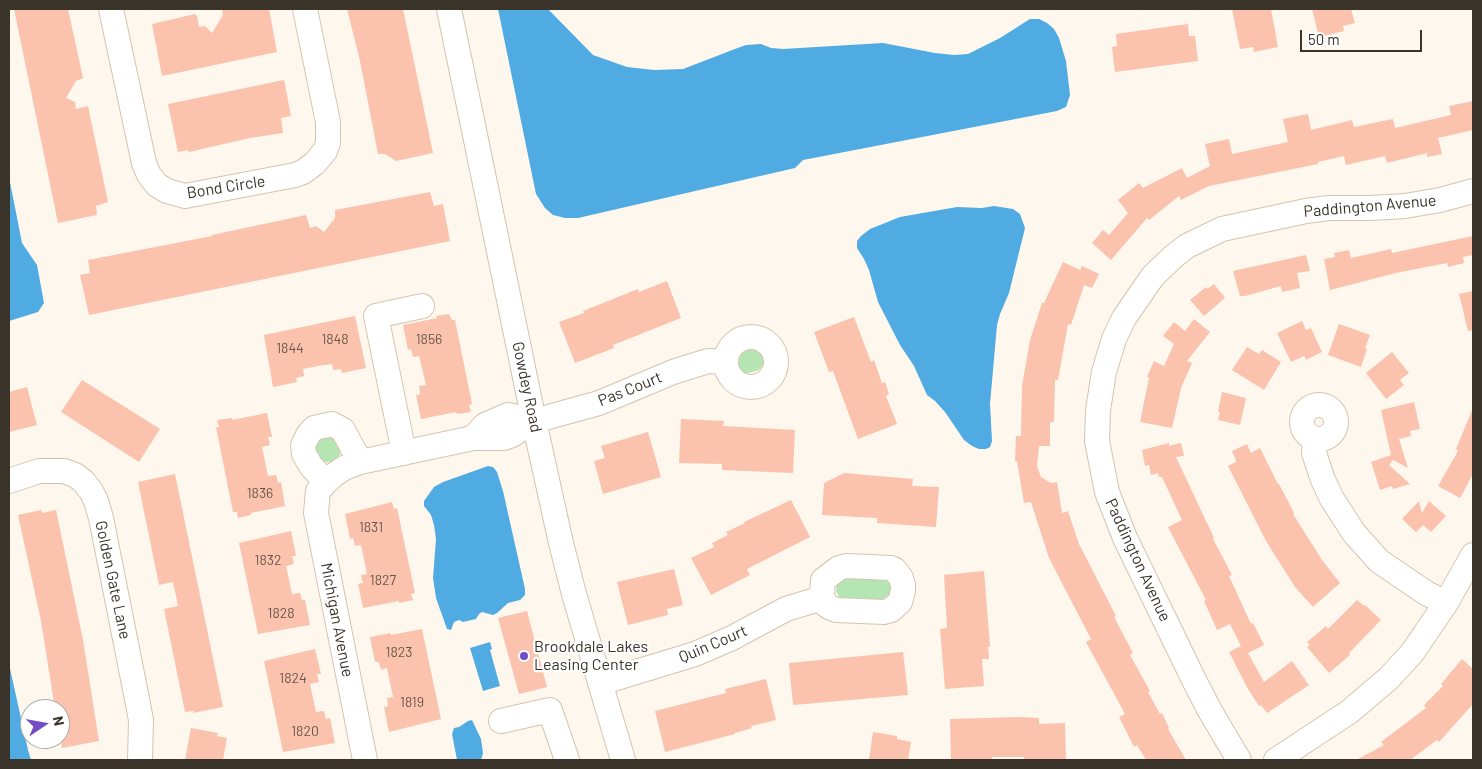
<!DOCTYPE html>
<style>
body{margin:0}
#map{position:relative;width:1482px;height:769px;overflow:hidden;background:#fdf7ed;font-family:Barlow,sans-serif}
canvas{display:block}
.frame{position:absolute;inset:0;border:10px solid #3a332a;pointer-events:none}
.north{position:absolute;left:20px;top:699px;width:50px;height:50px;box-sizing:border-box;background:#fff;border:1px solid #b0adaa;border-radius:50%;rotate:78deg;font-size:14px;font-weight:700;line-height:20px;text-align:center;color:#3a332a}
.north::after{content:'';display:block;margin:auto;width:18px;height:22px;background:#714cc5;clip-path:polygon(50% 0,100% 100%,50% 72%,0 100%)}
.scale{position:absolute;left:1300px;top:30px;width:122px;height:22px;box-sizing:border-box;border:2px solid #3a332a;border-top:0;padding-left:6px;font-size:15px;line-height:18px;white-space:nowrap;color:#3a332a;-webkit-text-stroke:4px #fff;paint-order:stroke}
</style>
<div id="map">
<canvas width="1482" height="769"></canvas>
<div class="frame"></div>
<div class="north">N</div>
<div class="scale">50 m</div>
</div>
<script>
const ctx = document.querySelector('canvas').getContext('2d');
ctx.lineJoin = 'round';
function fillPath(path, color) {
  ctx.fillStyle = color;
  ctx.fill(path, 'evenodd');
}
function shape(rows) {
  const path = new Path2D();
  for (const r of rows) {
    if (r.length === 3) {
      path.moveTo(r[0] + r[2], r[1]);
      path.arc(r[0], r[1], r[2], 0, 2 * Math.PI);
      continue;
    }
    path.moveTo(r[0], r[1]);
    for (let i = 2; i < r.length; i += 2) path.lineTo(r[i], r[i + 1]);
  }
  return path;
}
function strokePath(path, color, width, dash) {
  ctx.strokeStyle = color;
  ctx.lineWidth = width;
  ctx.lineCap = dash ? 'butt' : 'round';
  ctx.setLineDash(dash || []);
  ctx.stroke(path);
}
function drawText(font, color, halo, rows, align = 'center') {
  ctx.font = font + ' Barlow,sans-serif';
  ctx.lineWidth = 4.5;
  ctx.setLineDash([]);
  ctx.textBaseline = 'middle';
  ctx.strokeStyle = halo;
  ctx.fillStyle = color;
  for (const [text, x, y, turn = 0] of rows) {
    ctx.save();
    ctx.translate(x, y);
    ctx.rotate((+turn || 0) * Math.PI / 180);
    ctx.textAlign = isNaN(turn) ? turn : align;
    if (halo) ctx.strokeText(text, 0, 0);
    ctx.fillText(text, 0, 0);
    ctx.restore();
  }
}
const green = shape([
 [749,349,760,351,765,355,767,361,759,370,745,374,734,368,732,358,738,353],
 [328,449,13],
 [844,577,886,579,889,583,891,589,890,594,881,600,844,600,839,597,836,591,837,585]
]);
const water = shape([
 [498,9,548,9,593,55,627,67,654,70,683,69,735,49,746,45,761,44,771,48,783,49,883,43,935,53,954,55,968,54,1000,38,1030,19,1039,19,1047,23,1054,29,1059,38,1066,61,1070,95,1066,107,1057,111,803,160,795,168,578,218,565,218,553,215,545,208,536,194],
 [9,177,22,243,37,265,44,303,38,312,9,321],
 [994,206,1013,209,1020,214,1025,228,1009,293,1000,314,997,325,990,404,992,441,990,447,986,449,979,449,972,446,964,440,945,412,935,401,927,395,914,366,900,345,878,302,869,270,864,259,857,248,857,241,861,236,870,229,900,217,957,207,982,208],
 [488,466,493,467,497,472,503,491,525,589,525,595,520,600,508,603,497,613,493,615,482,612,479,614,476,619,463,622,459,620,454,622,451,630,447,629,436,598,433,578,436,539,434,525,431,515,424,506,424,501,434,487,443,482],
 [490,642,492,649,490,650,500,686,483,691,470,648],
 [9,664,28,750,31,760,9,760],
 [472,720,481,739,483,753,481,760,457,760,452,734,454,728,459,727,468,721]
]);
const building = shape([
 [14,9,68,9,83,78,76,81,66,98,75,102,76,109,88,106,108,202,96,206,97,215,58,223],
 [230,9,269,9,277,52,162,76,152,24,195,14,197,16,199,27,205,26,212,33,223,15,222,10],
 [347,9,403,9,433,153,396,161,385,154,378,154,360,61],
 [1232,9,1271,9,1278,47,1254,52,1253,47,1240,49],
 [1312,9,1351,9,1355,23,1343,26,1344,31,1319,37],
 [1188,24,1189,36,1195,36,1198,61,1115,72,1112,47,1117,46,1116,34],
 [284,80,291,116,281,118,283,133,250,138,189,152,188,150,178,152,168,104],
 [1473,101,1473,130,1438,138,1442,154,1427,157,1427,153,1387,163,1385,156,1346,165,1344,156,1318,162,1318,164,1209,186,1181,200,1179,196,1149,220,1147,218,1111,260,1092,243,1103,230,1109,235,1128,213,1118,200,1139,183,1143,188,1182,168,1187,178,1210,166,1205,144,1229,139,1232,154,1288,142,1283,119,1308,114,1311,130,1352,120,1354,127,1393,119,1395,128,1451,115,1449,106],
 [430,192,434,206,443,204,450,241,89,315,80,275,90,273,88,260,212,236,212,235,306,215,310,228,316,226,324,232,335,218,335,210],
 [1473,236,1473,255,1463,257,1464,263,1448,267,1447,263,1396,273,1330,290,1324,259,1335,257,1334,253,1349,250,1351,258,1391,249,1392,253],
 [1306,255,1310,271,1297,273,1300,288,1282,292,1281,286,1245,296,1240,296,1233,271],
 [1063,262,1080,270,1082,266,1099,274,1092,288,1084,285,1071,325,1068,324,1058,380,1055,380,1054,422,1050,422,1050,446,1039,446,1037,466,1041,477,1051,483,1057,482,1062,513,1068,511,1079,544,1116,616,1114,617,1133,653,1130,655,1150,691,1148,692,1160,714,1162,713,1169,728,1168,729,1186,760,1146,760,1137,745,1134,747,1119,717,1125,714,1086,642,1091,639,1049,558,1031,502,1024,503,1017,461,1015,461,1016,436,1021,436,1022,386,1030,340,1042,303,1044,303],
 [667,281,681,318,613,345,614,348,575,363,559,322,584,313,583,311,638,289,639,292],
 [1214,284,1225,298,1204,316,1190,300,1206,287,1207,289],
 [1473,291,1473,330,1468,331,1459,294],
 [449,314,452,320,455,320,472,404,469,405,471,412,457,414,456,412,421,419,416,395,420,394,419,386,426,385,419,356,413,357,411,349,408,350,403,325,437,318,436,316],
 [355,316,366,368,342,373,341,369,333,370,332,364,318,366,303,369,304,376,296,378,297,382,273,387,264,335],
 [854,317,871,362,874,360,882,383,885,382,889,394,886,396,897,424,858,439,833,371,829,372,814,332],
 [1194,319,1210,332,1187,361,1192,363,1181,388,1172,428,1140,422,1149,378,1147,377,1154,361,1164,366,1174,344,1163,336,1174,322,1185,331],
 [1302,321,1306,330,1311,328,1322,352,1306,360,1304,356,1291,362,1277,333],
 [1339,324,1370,335,1365,348,1367,349,1361,367,1328,355],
 [1247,347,1259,354,1262,350,1281,362,1264,390,1232,370],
 [1392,352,1409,373,1400,380,1404,385,1386,399,1366,373],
 [82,380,160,429,139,462,61,412],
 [27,387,37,425,9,432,9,392],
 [1222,392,1246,398,1240,425,1218,420,1220,412,1218,412],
 [1414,402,1420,429,1410,431,1411,436,1399,439,1408,468,1393,460,1389,465,1410,484,1393,489,1392,486,1380,490,1371,462,1391,455,1381,410],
 [1473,408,1473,474,1460,498,1438,486,1458,451,1456,449],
 [267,413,272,437,268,437,270,445,262,447,268,476,276,475,278,483,281,482,285,506,251,513,251,515,238,518,237,512,233,512,216,427,219,427,217,420,232,418,232,420],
 [681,419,724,421,723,426,795,430,793,473,722,470,722,464,679,463],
 [648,432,661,477,603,494,594,461,605,458,601,446],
 [1169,443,1169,446,1181,443,1184,456,1176,457,1214,538,1213,539,1232,575,1229,576,1251,624,1253,623,1264,645,1248,653,1264,682,1292,661,1309,685,1267,713,1261,705,1259,706,1248,689,1229,652,1241,646,1230,624,1217,630,1204,601,1206,600,1168,527,1182,520,1162,477,1159,477,1158,473,1151,475,1149,465,1145,466,1142,450],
 [1247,444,1251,453,1260,448,1278,484,1279,484,1294,513,1293,514,1322,560,1340,583,1313,607,1295,587,1266,541,1228,466,1236,462,1236,460,1232,451],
 [844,473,913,479,912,486,939,487,936,527,877,523,877,518,822,515,824,483],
 [175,474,223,707,193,713,194,711,185,712,164,609,178,606,173,582,159,585,138,482],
 [791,500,810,537,747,569,750,575,711,595,691,558,714,547,712,543,728,535,726,532,745,523,744,522],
 [1419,501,1422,513,1429,501,1446,516,1431,532,1423,525,1416,532,1402,519],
 [392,502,394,509,397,508,415,593,411,594,413,600,399,603,399,601,363,608,358,584,363,583,361,575,367,574,364,559,361,545,355,546,353,538,350,539,345,514],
 [41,510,42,513,56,510,83,640,99,741,62,748,60,736,60,709,55,709,41,621,18,515],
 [291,531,296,556,292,556,294,564,286,566,292,594,300,593,302,600,305,600,310,625,258,634,239,543],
 [674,569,683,605,667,609,668,615,628,625,617,582],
 [984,571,990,647,988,647,989,659,982,659,984,686,945,689,940,629,947,628,944,575],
 [1357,600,1364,606,1365,605,1381,620,1349,653,1350,655,1329,673,1307,647,1310,645,1307,642,1326,626,1328,629],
 [527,611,547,687,519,694,498,618],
 [422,629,441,719,389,732,384,707,388,706,387,698,393,697,387,668,381,670,379,662,375,662,370,637,390,633,391,635],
 [315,649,321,674,317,674,319,682,310,684,316,712,324,711,326,719,330,718,335,743,283,752,264,661],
 [903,652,908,695,793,705,789,663],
 [1462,659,1473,669,1473,704,1439,742,1437,740,1410,760,1356,760,1384,745,1381,742,1426,708,1424,705,1443,686,1441,684],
 [766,679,776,720,751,726,752,728,735,733,735,734,665,752,655,711,726,693,725,689],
 [1021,717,1039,718,1039,724,1065,723,1066,760,1024,760,1024,757,992,757,992,760,951,760,950,719],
 [191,728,218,733,217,736,227,738,223,760,185,760],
 [873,732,897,736,897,739,911,742,908,760,869,760]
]);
const minor = shape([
 [111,9,144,163,149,175,157,185,167,191,185,196,295,175,303,172,315,163,325,151,328,143,328,122,305,9],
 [449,9,534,421,561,543,574,594,623,760],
 [751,362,25],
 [1319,422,17],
 [473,438,485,425,508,415,534,421],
 [1315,439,1314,453,1323,480,1332,499,1354,533,1379,561,1426,593,1446,603],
 [404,453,376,316,422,306],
 [9,481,39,471,64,471,75,475,83,481,91,491,96,501,101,518,137,699,141,720,140,760],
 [326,482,311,466,304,454,303,445,308,435,314,428,332,424,343,430,360,462],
 [846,566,891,568,895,570,901,578,903,585,903,591,900,602,891,610,884,612,836,610,829,607,825,604,822,595,823,580,839,568,846,566],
 [600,683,695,654,732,638,786,609,822,598],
 [501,721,550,710,567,760],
 [365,760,316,513,318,491,326,482,334,475,344,468,360,462,473,438,504,438,512,435,534,421,599,403,673,372,708,361,726,362],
 [1239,760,1210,711,1194,680,1125,538,1107,492,1097,441,1098,410,1104,372,1114,339,1124,318,1153,276,1174,256,1187,246,1222,229,1306,211,1329,208,1371,208,1405,206,1440,200,1473,191],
 [1276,760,1349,712,1388,679,1412,653,1427,631,1446,603,1473,555]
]);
const markers = [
 [524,656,5,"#714cc5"]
];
const numberNames = [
 ["1848",335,339],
 ["1856",429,339],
 ["1844",290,348],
 ["1836",260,493],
 ["1831",371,527],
 ["1832",268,560],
 ["1827",383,580],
 ["1828",281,613],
 ["1823",399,652],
 ["1824",293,678],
 ["1819",412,702],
 ["1820",305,731]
];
const streetNames = [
 ["Bond Circle",226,187,-9],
 ["Paddington Avenue",1370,206,-5],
 ["Gowdey Road",527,387,78],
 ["Pas Court",630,389,-22],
 ["Paddington Avenue",1138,560,65],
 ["Golden Gate Lane",113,580,78],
 ["Michigan Avenue",337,620,79],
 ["Quin Court",713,644,-23]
];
const poiNames = [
 ["Brookdale Lakes",534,647],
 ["Leasing Center",534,665]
];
fillPath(green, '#b5e5b2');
fillPath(water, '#51abe3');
fillPath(building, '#fbc2ad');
strokePath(minor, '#d5c4ad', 26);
strokePath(minor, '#fff', 24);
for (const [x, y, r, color] of markers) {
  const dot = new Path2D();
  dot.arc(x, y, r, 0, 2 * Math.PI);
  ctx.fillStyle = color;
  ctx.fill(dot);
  strokePath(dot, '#fff', 2);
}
drawText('14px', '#6a574b', null, numberNames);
drawText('16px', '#3a332a', '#fff', streetNames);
drawText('16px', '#3a332a', '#fff', poiNames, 'left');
</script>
